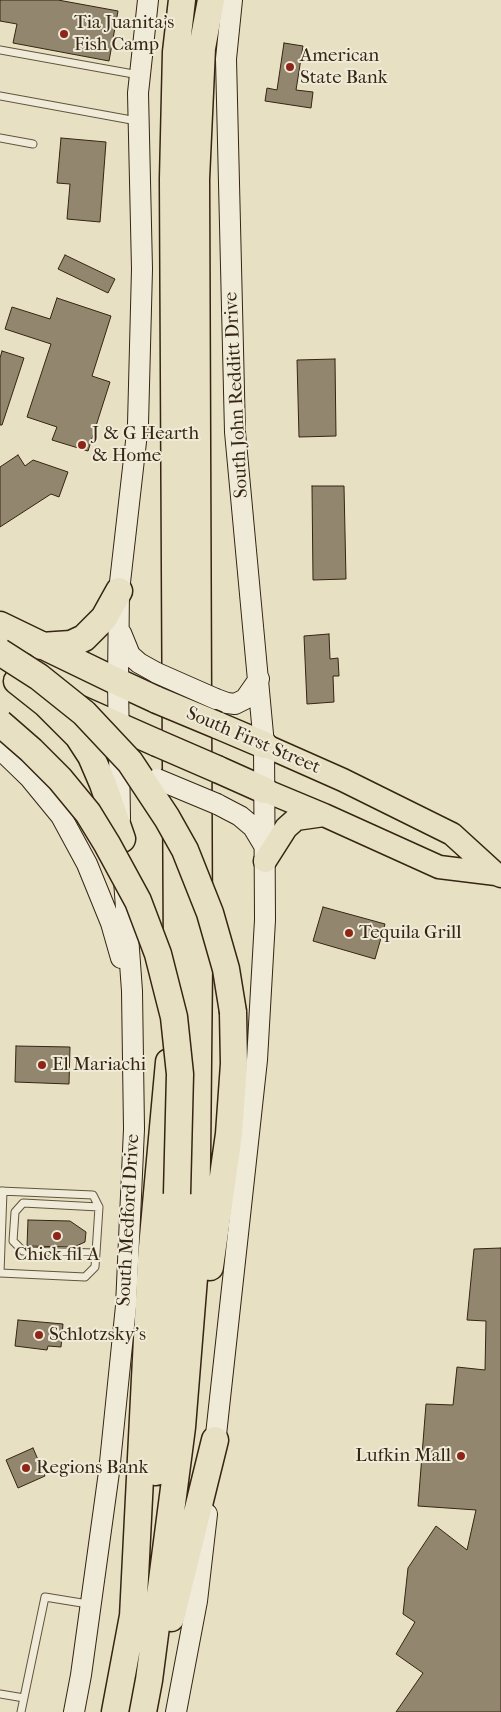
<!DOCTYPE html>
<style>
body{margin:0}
canvas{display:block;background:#e7e0c3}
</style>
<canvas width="501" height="1712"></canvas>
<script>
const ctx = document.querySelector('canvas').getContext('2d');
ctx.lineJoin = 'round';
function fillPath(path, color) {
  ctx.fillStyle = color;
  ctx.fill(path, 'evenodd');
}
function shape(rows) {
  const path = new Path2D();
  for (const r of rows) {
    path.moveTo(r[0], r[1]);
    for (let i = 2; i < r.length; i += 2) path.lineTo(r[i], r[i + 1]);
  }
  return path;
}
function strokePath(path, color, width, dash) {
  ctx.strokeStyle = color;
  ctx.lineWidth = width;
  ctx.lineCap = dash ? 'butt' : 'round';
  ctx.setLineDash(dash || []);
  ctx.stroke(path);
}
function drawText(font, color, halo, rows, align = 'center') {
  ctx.font = font + ' "IM FELL French Canon",serif';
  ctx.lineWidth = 4;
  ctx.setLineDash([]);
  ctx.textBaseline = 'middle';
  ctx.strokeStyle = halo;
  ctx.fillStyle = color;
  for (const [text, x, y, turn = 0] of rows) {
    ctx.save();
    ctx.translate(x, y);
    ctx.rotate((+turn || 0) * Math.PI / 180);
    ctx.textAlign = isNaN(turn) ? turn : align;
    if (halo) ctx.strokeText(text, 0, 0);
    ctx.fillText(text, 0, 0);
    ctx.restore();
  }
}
const building = shape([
 [0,0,58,0,118,11,109,61,13,43,17,24,0,21,0,0],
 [284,43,303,46,296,90,313,92,311,108,265,101,267,88,277,90,284,43],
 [61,138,106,142,100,222,67,219,70,184,57,183,61,138],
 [65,255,115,279,108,293,58,269,65,255],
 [57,298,111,316,92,376,110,382,88,451,52,440,57,427,27,417,51,344,5,329,12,307,50,319,57,298],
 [2,351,24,358,2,425,0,425,0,358,2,351],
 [335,359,336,436,299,437,297,360,335,359],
 [18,455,25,466,33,460,68,472,59,497,51,494,0,527,0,467,18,455],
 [312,486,344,486,346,579,313,580,312,486],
 [329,634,330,659,338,658,339,676,333,676,334,702,307,704,304,636,329,634],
 [323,907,385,924,375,959,313,941,323,907],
 [16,1046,70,1047,69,1084,15,1082,16,1046],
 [28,1220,70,1221,86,1232,85,1242,74,1247,27,1246,28,1220],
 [501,1248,501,1712,396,1712,423,1673,396,1654,415,1622,403,1614,408,1568,436,1526,467,1550,476,1510,418,1506,426,1404,453,1405,457,1367,485,1370,486,1321,467,1320,474,1249,501,1248],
 [18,1320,63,1324,61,1347,48,1346,47,1350,15,1346,18,1320],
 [33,1448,45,1476,18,1488,6,1460,33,1448]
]);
const lane = shape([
 [0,50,139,75],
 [0,96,137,121],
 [0,138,33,144],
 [0,1191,93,1195,99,1207],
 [3,1191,0,1273,85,1277,95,1267,96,1253,99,1207,23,1203,15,1212,13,1241,23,1251,96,1253],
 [0,1694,24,1698],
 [21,1712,45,1597,88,1604]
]);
const secondary = shape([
 [121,633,130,655,139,663,157,673],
 [216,699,227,703,235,704,245,699,259,679],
 [0,749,29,777,61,816,87,864,111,923,121,958],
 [217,804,240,816,253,827,265,847],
 [120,819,118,682,119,591,138,424,142,269,138,93,148,0],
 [214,1453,257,1060,265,920,264,745,235,432,226,59,232,0],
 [74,1712,81,1675,109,1472,126,1306,134,1129,132,991,124,880],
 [176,1712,197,1601,207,1514]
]);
const primary = shape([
 [264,745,343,780,452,834,496,874,501,876],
 [264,790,324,815,439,867,496,874],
 [265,861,286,828,296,819,324,815]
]);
const highway = shape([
 [0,625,118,682,157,700],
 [41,646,71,644,84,638,104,618,119,591],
 [17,681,46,704,78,736,91,756,103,784,122,839],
 [80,709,157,743],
 [217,725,264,745],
 [217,769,264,790],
 [173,1008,177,956,173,179,176,52,182,0],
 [210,1267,229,1134,234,1064,233,1012],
 [156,1472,164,1406,177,1194],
 [133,1617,151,1259,169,1062],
 [171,1618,215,1440],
 [115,1712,136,1600],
 [143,1712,149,1680,182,1427,196,1253,199,964,196,179,202,48,211,0]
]);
const secondaryBridge = shape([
 [157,673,216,699],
 [157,779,217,804]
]);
const highwayBridge = shape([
 [0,652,39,677,84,713,130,762,167,818,185,850,210,913,226,969,233,1012],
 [157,700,217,725],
 [0,723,31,750,60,779,88,813,107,844,138,901,158,954,174,1017,180,1074,177,1194],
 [157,743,217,769]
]);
const markers = [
 [64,34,5,"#8f2418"],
 [290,67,5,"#8f2418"],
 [82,445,5,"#8f2418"],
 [349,933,5,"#8f2418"],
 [42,1065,5,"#8f2418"],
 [57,1236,5,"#8f2418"],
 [39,1335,5,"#8f2418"],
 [461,1456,5,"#8f2418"],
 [26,1468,5,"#8f2418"]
];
const poiNames = [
 ["Tia Juanita's",74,23],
 ["Fish Camp",74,45],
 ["American",300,56],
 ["State Bank",300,78],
 ["J & G Hearth",92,434],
 ["& Home",92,456],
 ["Tequila Grill",359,933],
 ["El Mariachi",52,1065],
 ["Chick-fil-A",57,1255,"center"],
 ["Schlotzsky's",49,1335],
 ["Lufkin Mall",451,1456,"right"],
 ["Regions Bank",36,1468]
];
const streetNames = [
 ["South John Redditt Drive",237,395,-93],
 ["South First Street",253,741,23],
 ["South Medford Drive",129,1220,-87]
];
fillPath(building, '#92866e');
strokePath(building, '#352512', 1);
strokePath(lane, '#62543e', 9);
strokePath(secondary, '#352512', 22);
strokePath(primary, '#352512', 25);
strokePath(highway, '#352512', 29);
strokePath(lane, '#efebd8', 7);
strokePath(secondary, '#efebd8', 20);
strokePath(primary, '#e7e0c3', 22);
strokePath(highway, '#e7e0c3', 26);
strokePath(secondaryBridge, '#352512', 22, []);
strokePath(highwayBridge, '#352512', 29, []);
strokePath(secondaryBridge, '#efebd8', 20);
strokePath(highwayBridge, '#e7e0c3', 26);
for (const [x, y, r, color] of markers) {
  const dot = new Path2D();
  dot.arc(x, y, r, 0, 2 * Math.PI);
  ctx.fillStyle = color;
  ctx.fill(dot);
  strokePath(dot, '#efebd8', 2);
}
drawText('19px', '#352512', '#efebd8', poiNames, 'left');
drawText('19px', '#352512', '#efebd8', streetNames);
</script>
